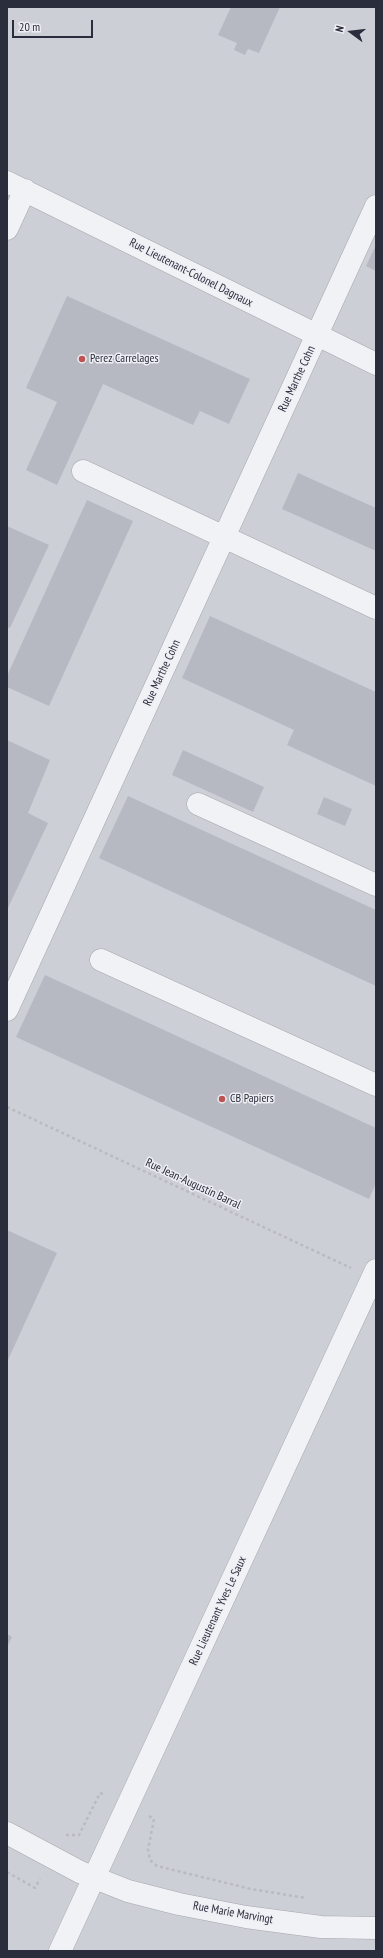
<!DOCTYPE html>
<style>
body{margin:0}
#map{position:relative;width:383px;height:1958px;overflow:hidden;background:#dfe0e6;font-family:"PT Sans Narrow",sans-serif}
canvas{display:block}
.frame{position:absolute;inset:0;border:8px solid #2a2d3b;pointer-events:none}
.north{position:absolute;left:331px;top:12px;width:40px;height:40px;-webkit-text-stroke:3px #eeeff4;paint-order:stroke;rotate:285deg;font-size:11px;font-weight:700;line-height:16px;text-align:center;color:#2a2d3b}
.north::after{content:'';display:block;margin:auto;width:14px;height:18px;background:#2a2d3b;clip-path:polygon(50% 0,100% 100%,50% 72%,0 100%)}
.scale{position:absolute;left:12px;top:20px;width:81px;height:18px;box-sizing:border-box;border:2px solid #2a2d3b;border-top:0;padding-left:5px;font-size:12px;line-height:14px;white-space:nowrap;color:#2a2d3b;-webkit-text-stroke:3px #eeeff4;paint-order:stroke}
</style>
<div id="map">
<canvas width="383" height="1958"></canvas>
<div class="frame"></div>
<div class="north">N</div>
<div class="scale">20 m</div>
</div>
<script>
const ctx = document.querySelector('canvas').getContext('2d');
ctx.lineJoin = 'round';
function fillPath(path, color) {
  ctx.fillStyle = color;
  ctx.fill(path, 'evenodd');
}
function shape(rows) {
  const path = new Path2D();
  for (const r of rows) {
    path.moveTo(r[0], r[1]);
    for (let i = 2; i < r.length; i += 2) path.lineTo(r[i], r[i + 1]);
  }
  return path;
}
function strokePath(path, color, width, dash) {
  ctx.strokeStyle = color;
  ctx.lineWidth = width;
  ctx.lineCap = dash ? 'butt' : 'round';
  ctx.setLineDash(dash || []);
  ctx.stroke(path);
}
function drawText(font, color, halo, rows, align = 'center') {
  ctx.font = font + ' "PT Sans Narrow",sans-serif';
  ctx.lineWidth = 3;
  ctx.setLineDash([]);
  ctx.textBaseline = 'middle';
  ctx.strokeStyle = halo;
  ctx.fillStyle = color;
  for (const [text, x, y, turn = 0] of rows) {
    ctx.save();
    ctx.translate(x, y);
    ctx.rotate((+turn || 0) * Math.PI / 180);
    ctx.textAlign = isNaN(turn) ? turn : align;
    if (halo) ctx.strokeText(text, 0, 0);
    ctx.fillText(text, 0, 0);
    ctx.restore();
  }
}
const built = shape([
 [7,7,376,7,376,1951,7,1951]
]);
const building = shape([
 [231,7,280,7,259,53,248,49,245,55,234,50,237,43,218,35],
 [376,245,376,271,366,266],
 [67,296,250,379,229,424,200,411,193,425,103,384,57,485,26,470,57,402,26,388],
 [298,473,376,508,376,551,282,509],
 [87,500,133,521,49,706,7,687,7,676],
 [7,526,49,545,10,628,7,627],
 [210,616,376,692,376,786,287,745,294,730,182,678],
 [7,740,50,760,28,813,48,823,7,910],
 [183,750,264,787,253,812,172,775],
 [128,796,376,910,376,986,99,858],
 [324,797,352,809,345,826,317,814],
 [45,975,376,1128,376,1183,369,1199,16,1037],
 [7,1230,57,1253,7,1362],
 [7,1634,12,1637,7,1647]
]);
const path = shape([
 [7,1107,351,1268],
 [149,1816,154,1819,148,1850,150,1860,157,1866,251,1889,306,1898],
 [66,1835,79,1835,100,1793,105,1795],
 [7,1872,35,1888,40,1879]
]);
const minor = shape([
 [7,182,376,364],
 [7,229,25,190],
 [83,471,376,608],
 [198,804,376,885],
 [101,960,376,1085],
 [7,1010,376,206],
 [7,1833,80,1872,128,1891,179,1904,246,1917,321,1927,376,1928],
 [60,1951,376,1270]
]);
const markers = [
 [82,359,4,"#bd5452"],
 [222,1099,4,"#bd5452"]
];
const streetNames = [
 ["Rue Lieutenant-Colonel Dagnaux",191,273,27],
 ["Rue Marthe Cohn",297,379,-65],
 ["Rue Marthe Cohn",162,673,-65],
 ["Rue Jean-Augustin Barral",193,1184,25],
 ["Rue Lieutenant Yves Le Saux",218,1611,-65],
 ["Rue Marie Marvingt",233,1913,10]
];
const poiNames = [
 ["Perez Carrelages",90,359],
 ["CB Papiers",230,1099]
];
fillPath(built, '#cdcfd7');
fillPath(building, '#b7b9c2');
strokePath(minor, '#a5a7af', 23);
strokePath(path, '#b9bbc1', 2.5, [3, 3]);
strokePath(minor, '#f1f2f5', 22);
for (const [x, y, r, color] of markers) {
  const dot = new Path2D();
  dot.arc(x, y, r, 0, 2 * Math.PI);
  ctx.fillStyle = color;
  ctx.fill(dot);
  strokePath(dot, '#eeeff4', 1.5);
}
drawText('12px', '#2a2d3b', '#eeeff4', streetNames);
drawText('12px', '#2a2d3b', '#eeeff4', poiNames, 'left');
</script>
